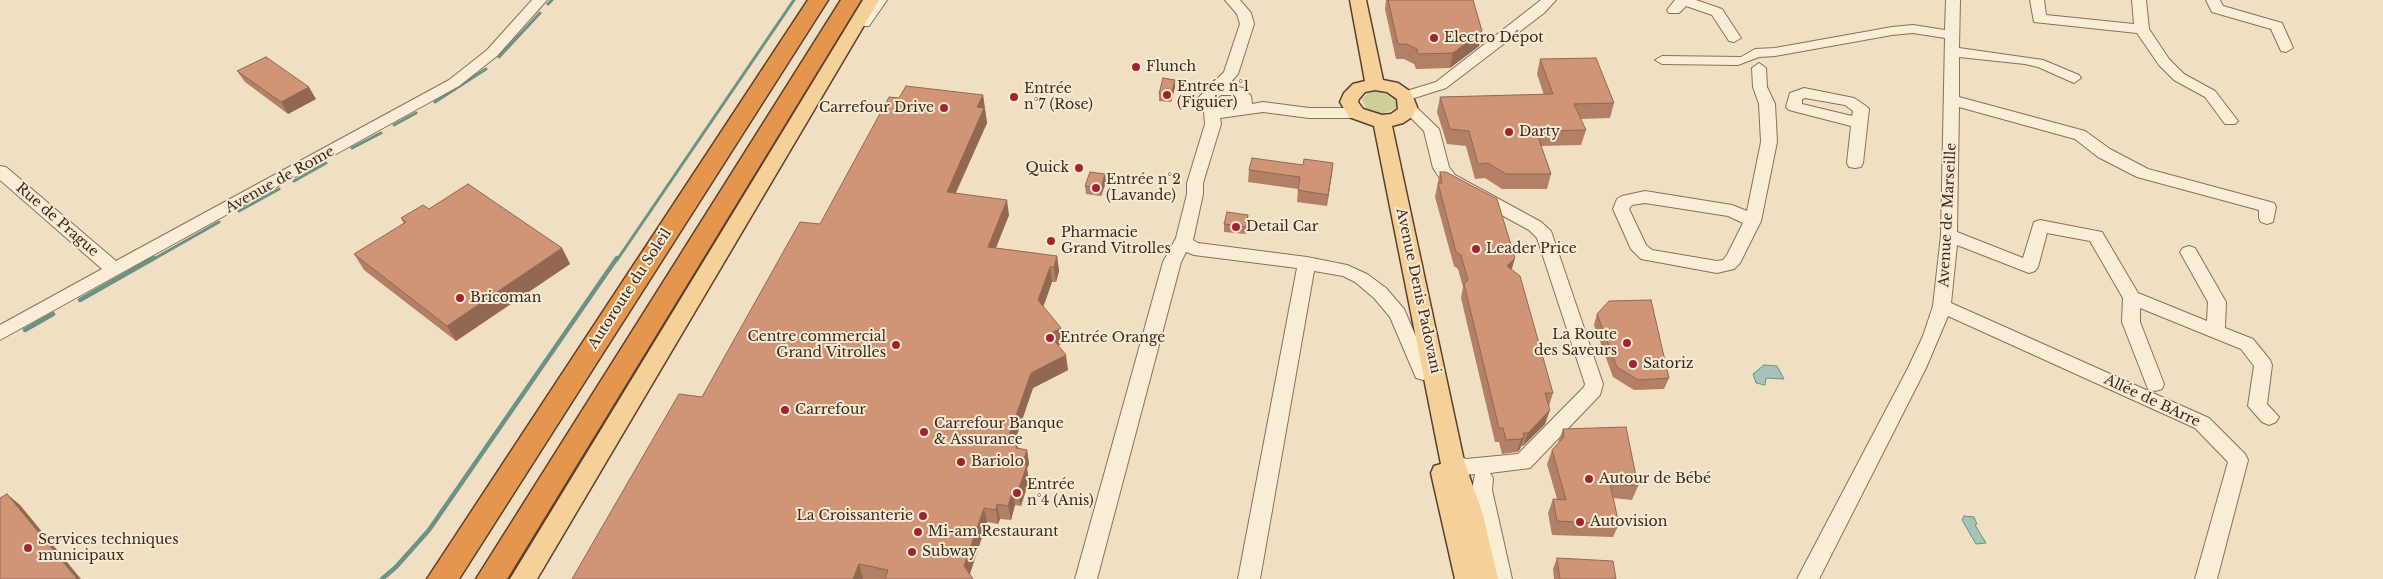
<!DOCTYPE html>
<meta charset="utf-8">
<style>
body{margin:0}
canvas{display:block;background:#f0dfc3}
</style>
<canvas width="2383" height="579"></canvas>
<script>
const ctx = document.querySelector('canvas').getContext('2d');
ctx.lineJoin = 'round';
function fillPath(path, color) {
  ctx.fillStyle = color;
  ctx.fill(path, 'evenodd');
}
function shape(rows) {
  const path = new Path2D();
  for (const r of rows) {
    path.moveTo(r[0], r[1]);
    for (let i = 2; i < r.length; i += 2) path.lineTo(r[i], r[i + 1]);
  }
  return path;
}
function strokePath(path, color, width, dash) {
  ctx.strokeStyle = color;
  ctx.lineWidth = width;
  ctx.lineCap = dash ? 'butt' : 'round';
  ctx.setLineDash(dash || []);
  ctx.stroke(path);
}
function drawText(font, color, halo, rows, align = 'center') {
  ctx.font = font + ' "Libre Baskerville",serif';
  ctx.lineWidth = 4;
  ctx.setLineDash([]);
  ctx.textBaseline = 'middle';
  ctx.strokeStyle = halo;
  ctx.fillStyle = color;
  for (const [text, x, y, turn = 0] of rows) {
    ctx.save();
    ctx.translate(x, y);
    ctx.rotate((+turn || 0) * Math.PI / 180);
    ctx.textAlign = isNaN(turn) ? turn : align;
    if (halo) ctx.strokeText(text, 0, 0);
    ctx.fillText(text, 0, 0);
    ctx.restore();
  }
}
const green = shape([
 [1378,91,1394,97,1398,104,1396,108,1382,114,1366,109,1362,99,1368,93]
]);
const water = shape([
 [1764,365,1777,366,1784,379,1766,378,1765,385,1756,383,1753,374,1764,365],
 [1964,516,1974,517,1977,524,1975,525,1986,543,1976,544,1962,520,1964,516]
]);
const streamFar1 = shape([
 [548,4,552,0],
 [499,57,540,13],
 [435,102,486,69],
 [394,125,416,113],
 [352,148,381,133],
 [294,181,326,163],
 [239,211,279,189],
 [152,260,219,222],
 [617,260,794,0]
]);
const stream = shape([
 [80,300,154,258],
 [25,330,53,314],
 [382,579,396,567,429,530,617,258]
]);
const minor = shape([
 [532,0,547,0,497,56,459,86,0,340,0,325,102,269,0,180,0,166,6,167,116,261,449,80,487,50,532,0],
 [873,0,887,0,869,26,859,26,857,23,873,0],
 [1225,0,1240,0,1251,13,1254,24,1238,74,1228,85,1243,88,1251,96,1252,104,1263,102,1309,108,1356,108,1361,110,1364,113,1361,116,1356,118,1309,118,1263,112,1220,118,1221,124,1203,183,1203,194,1193,240,1198,243,1307,257,1347,265,1367,274,1386,288,1404,309,1432,373,1430,378,1423,380,1416,378,1390,317,1374,298,1355,282,1343,276,1314,271,1260,579,1238,579,1297,268,1194,255,1186,252,1181,262,1097,579,1075,579,1163,262,1176,238,1187,194,1187,183,1205,124,1204,111,1200,107,1198,98,1224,72,1240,24,1237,14,1225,0],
 [1221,95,1234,95,1237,105,1225,109,1215,104,1214,100,1221,95],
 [1541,0,1556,0,1544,13,1446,88,1405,101,1400,99,1397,96,1400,93,1436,82,1541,0],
 [1675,0,1696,0,1722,9,1741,38,1734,42,1729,41,1712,15,1686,6,1679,13,1669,13,1667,10,1675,0],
 [1946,0,1960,0,1959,48,2043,60,2079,75,2081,78,2074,83,2038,67,2025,64,1959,57,1959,97,2085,131,2110,149,2148,169,2274,203,2276,207,2273,222,2267,224,2261,222,2259,218,2259,210,2137,177,2098,157,2075,139,1959,107,1957,232,2023,258,2034,222,2040,220,2102,232,2138,293,2207,321,2208,302,2180,252,2183,248,2189,246,2195,248,2226,302,2225,328,2253,339,2270,360,2272,365,2267,404,2279,417,2276,422,2269,425,2262,422,2248,406,2254,366,2241,349,2140,308,2140,322,2164,384,2162,389,2155,391,2148,389,2122,322,2123,298,2090,241,2047,233,2038,267,2035,271,2029,273,1957,245,1951,303,2209,418,2245,454,2248,460,2217,579,2195,579,2228,462,2195,428,1948,316,1926,368,1819,579,1797,579,1908,368,1923,336,1933,306,1941,235,1945,38,1913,33,1892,35,1775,56,1759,57,1738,65,1662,64,1655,60,1662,56,1741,57,1755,49,1775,48,1892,27,1913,25,1945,30,1946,0],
 [2030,0,2044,0,2046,15,2134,24,2132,0,2146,0,2149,29,2169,59,2184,74,2215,91,2238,121,2235,124,2225,124,2205,97,2174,80,2159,65,2137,33,2034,22,2030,0],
 [2206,0,2220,0,2223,6,2282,23,2293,48,2286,52,2281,51,2271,29,2212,12,2206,0],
 [1759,63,1766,68,1767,87,1775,104,1777,142,1761,221,1740,263,1734,269,1717,273,1641,259,1631,249,1613,209,1617,199,1622,196,1645,191,1732,205,1747,211,1761,142,1759,104,1753,87,1752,68,1759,63],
 [1645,203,1728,216,1743,223,1727,255,1723,260,1717,261,1652,250,1646,245,1629,209,1632,205,1645,203],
 [1804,88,1854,98,1866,106,1869,109,1863,163,1861,167,1855,168,1849,167,1847,163,1851,126,1789,110,1786,107,1790,93,1804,88],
 [1805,98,1845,105,1853,111,1852,116,1802,104,1802,99,1805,98],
 [1408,102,1413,104,1439,129,1449,167,1455,175,1541,222,1551,231,1603,384,1600,395,1530,468,1490,473,1493,478,1492,490,1512,579,1490,579,1472,490,1475,474,1464,475,1457,473,1445,467,1442,461,1445,455,1452,453,1466,459,1518,454,1584,387,1585,384,1537,238,1529,230,1443,183,1433,168,1424,131,1400,107,1403,104,1408,102]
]);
const major = shape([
 [863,0,879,0,537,579,510,579,863,0],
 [1350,0,1366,0,1383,80,1398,83,1411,92,1417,107,1412,117,1403,123,1392,126,1464,461,1483,515,1498,579,1455,579,1431,473,1434,466,1441,464,1374,126,1349,117,1340,102,1344,93,1353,84,1365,81,1350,0],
 [1375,90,1387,92,1397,99,1398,109,1391,114,1382,115,1363,109,1358,102,1359,99,1365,92,1375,90]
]);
const highway = shape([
 [808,0,828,0,459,579,427,579,808,0],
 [841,0,861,0,507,579,476,579,841,0]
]);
const wall = shape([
 [1386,0,1473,0,1482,31,1479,46,1450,68,1416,69,1414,64,1404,59,1396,59,1385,9],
 [1540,59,1614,103,1610,118,1581,119,1586,130,1581,145,1541,146,1551,174,1547,189,1502,189,1485,178,1475,179,1466,146,1447,144,1437,112,1440,97,1544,95,1537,74],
 [237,71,316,99,288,114,245,82],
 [1175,87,1171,102,1159,101,1159,94],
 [983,95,987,123,956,193,1009,215,996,248,1057,256,1059,271,1056,282,1052,282,1043,307,1063,343,1058,345,1068,370,1033,388,1014,442,1019,448,1027,450,1029,464,1027,469,1029,480,1021,506,1015,505,1011,520,1000,519,998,524,987,522,970,574,973,579,572,579,702,397,820,224,899,98],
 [1333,163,1327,206,1297,202,1298,189,1248,182,1249,170],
 [1440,172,1512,270,1553,393,1549,406,1545,424,1523,446,1521,446,1520,449,1517,452,1502,454,1499,442,1495,442,1461,298,1463,287,1458,269,1454,266,1435,197],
 [1106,182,1101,196,1086,194,1085,186],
 [429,209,562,248,570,264,456,341,364,270,354,254,404,224,401,218],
 [1248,223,1246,234,1224,232,1224,224],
 [1597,314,1669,378,1664,389,1634,390,1613,377,1594,325],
 [1563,429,1638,486,1632,500,1613,498,1619,524,1613,537,1552,535,1548,513,1553,499,1557,499,1547,464,1552,450,1558,443],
 [1557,558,1616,579,1554,579,1553,569]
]);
const shadedWall = shape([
 [1482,31,1479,46,1450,68,1453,53],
 [1175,80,1175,87,1171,102,1171,95],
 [309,87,316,99,288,114,281,102],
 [983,95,987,123,949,207,947,192,977,107],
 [1333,163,1332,174,1327,206,1328,195],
 [1105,174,1106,182,1101,196,1101,188],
 [1007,200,1009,215,990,262,988,247],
 [1248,215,1248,223,1246,234,1246,227],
 [562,248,570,264,456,341,447,326],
 [1057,256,1059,271,1056,282,1054,267],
 [1515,258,1511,272,1507,266],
 [1050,267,1052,282,1040,316,1038,300],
 [1061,328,1063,343,1051,349,1049,334],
 [1066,355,1068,370,1033,388,1010,456,1007,441,1031,373],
 [1550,410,1545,424,1523,446,1528,433],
 [1524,436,1520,449,1517,452,1521,439],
 [1027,450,1029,464,1027,469,1029,480,1021,506,1018,491,1022,465],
 [1013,490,1015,505,1011,520,1008,506],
 [7,494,20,505,81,579,77,579],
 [997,504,1000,519,998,524,996,510],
 [984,508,987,522,968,579,964,566],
 [859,564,863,579,853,579]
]);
const building = shape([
 [1388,0,1473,0,1482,31,1453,53,1418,54,1417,49,1406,44,1398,44,1388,0],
 [266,57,309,87,281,102,237,71,266,57],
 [1596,58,1614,103,1574,104,1586,130,1536,131,1551,174,1506,174,1488,163,1478,164,1469,131,1450,129,1440,97,1553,94,1540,59,1596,58],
 [1163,78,1175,80,1171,95,1159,94,1163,78],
 [906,86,983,95,977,107,984,108,947,192,1007,200,988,247,1057,256,1054,267,1050,267,1038,300,1061,328,1049,334,1066,355,1031,373,1007,441,1018,442,1016,448,1027,450,1022,465,1027,465,1018,491,1013,490,1008,506,997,504,996,510,984,508,964,566,973,579,885,579,888,570,859,564,853,579,572,579,679,394,702,397,800,222,820,224,889,97,899,98,906,86],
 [1252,158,1303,165,1304,159,1333,163,1328,195,1298,190,1300,177,1249,170,1252,158],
 [1090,172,1105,174,1101,188,1085,186,1090,172],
 [1440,172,1446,172,1497,199,1515,258,1507,266,1520,276,1553,393,1545,393,1550,410,1528,433,1523,433,1524,436,1521,439,1506,440,1503,428,1499,428,1464,284,1468,280,1461,255,1456,252,1438,183,1442,183,1440,172],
 [468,184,562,248,447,326,354,254,406,222,401,218,423,205,429,209,468,184],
 [1227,212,1248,215,1246,227,1224,224,1227,212],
 [1651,300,1669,378,1638,380,1617,367,1597,314,1609,301,1651,300],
 [1626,427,1638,486,1610,484,1619,524,1557,521,1553,499,1566,500,1552,450,1564,437,1563,429,1626,427],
 [7,494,77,579,0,579,0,498,7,494],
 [1557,558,1613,561,1616,579,1560,579,1557,558]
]);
const markers = [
 [1434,38,5,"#9e2530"],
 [1136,67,5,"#9e2530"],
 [1167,95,5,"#9e2530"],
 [1014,97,5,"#9e2530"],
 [944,108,5,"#9e2530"],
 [1509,132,5,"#9e2530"],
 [1079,168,5,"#9e2530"],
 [1096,188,5,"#9e2530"],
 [1236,227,5,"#9e2530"],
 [1051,241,5,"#9e2530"],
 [1476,249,5,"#9e2530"],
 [460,298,5,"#9e2530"],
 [1050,338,5,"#9e2530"],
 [1627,343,5,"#9e2530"],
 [896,345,5,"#9e2530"],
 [1633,364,5,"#9e2530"],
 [785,410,5,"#9e2530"],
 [924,432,5,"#9e2530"],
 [961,462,5,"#9e2530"],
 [1589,479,5,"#9e2530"],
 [1017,493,5,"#9e2530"],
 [923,516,5,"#9e2530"],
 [1580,522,5,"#9e2530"],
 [918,532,5,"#9e2530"],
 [28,548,5,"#9e2530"],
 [912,552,5,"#9e2530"]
];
const poiNames = [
 ["Electro Dépot",1444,38],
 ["Flunch",1146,67],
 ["Entrée n°1",1177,87],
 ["(Figuier)",1177,103],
 ["Entrée",1024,89],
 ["n°7 (Rose)",1024,105],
 ["Carrefour Drive",934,108,"right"],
 ["Darty",1519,132],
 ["Quick",1069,168,"right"],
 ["Entrée n°2",1106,180],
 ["(Lavande)",1106,196],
 ["Detail Car",1246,227],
 ["Pharmacie",1061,233],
 ["Grand Vitrolles",1061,249],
 ["Leader Price",1486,249],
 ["Bricoman",470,298],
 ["La Route",1617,335,"right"],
 ["des Saveurs",1617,351,"right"],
 ["Centre commercial",886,337,"right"],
 ["Grand Vitrolles",886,353,"right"],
 ["Entrée Orange",1060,338],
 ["Satoriz",1643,364],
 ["Carrefour",795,410],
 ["Carrefour Banque",934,424],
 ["& Assurance",934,440],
 ["Bariolo",971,462],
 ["Autour de Bébé",1599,479],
 ["Entrée",1027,485],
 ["n°4 (Anis)",1027,501],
 ["La Croissanterie",913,516,"right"],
 ["Autovision",1590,522],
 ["Mi-am Restaurant",928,532],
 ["Services techniques",38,540],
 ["municipaux",38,556],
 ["Subway",922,552]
];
const streetNames = [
 ["Avenue de Rome",280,180,-29],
 ["Avenue de Marseille",1948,215,-87],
 ["Rue de Prague",57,220,41],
 ["Autoroute du Soleil",630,289,-57],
 ["Avenue Denis Padovani",1418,291,78],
 ["Allée de BArre",2152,401,25]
];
fillPath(green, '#cdcf96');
fillPath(water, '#a5c3b8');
strokePath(water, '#6b9285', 1);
strokePath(streamFar1, '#6b9285', 3);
strokePath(stream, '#6b9285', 4.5);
strokePath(minor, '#8b6f58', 2);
strokePath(major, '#593e2d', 3);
strokePath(highway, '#593e2d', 3);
fillPath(minor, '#faedd6');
fillPath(major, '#f5d199');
fillPath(highway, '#e4964f');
fillPath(wall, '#b37f65');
fillPath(shadedWall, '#926853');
fillPath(building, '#d09476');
strokePath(building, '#926853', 1);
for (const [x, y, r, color] of markers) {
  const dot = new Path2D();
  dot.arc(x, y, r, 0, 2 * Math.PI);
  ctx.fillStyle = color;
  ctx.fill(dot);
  strokePath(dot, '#f7ead3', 2);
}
drawText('14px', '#3b291d', '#f7ead3', poiNames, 'left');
drawText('14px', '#3b291d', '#f7ead3', streetNames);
</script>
